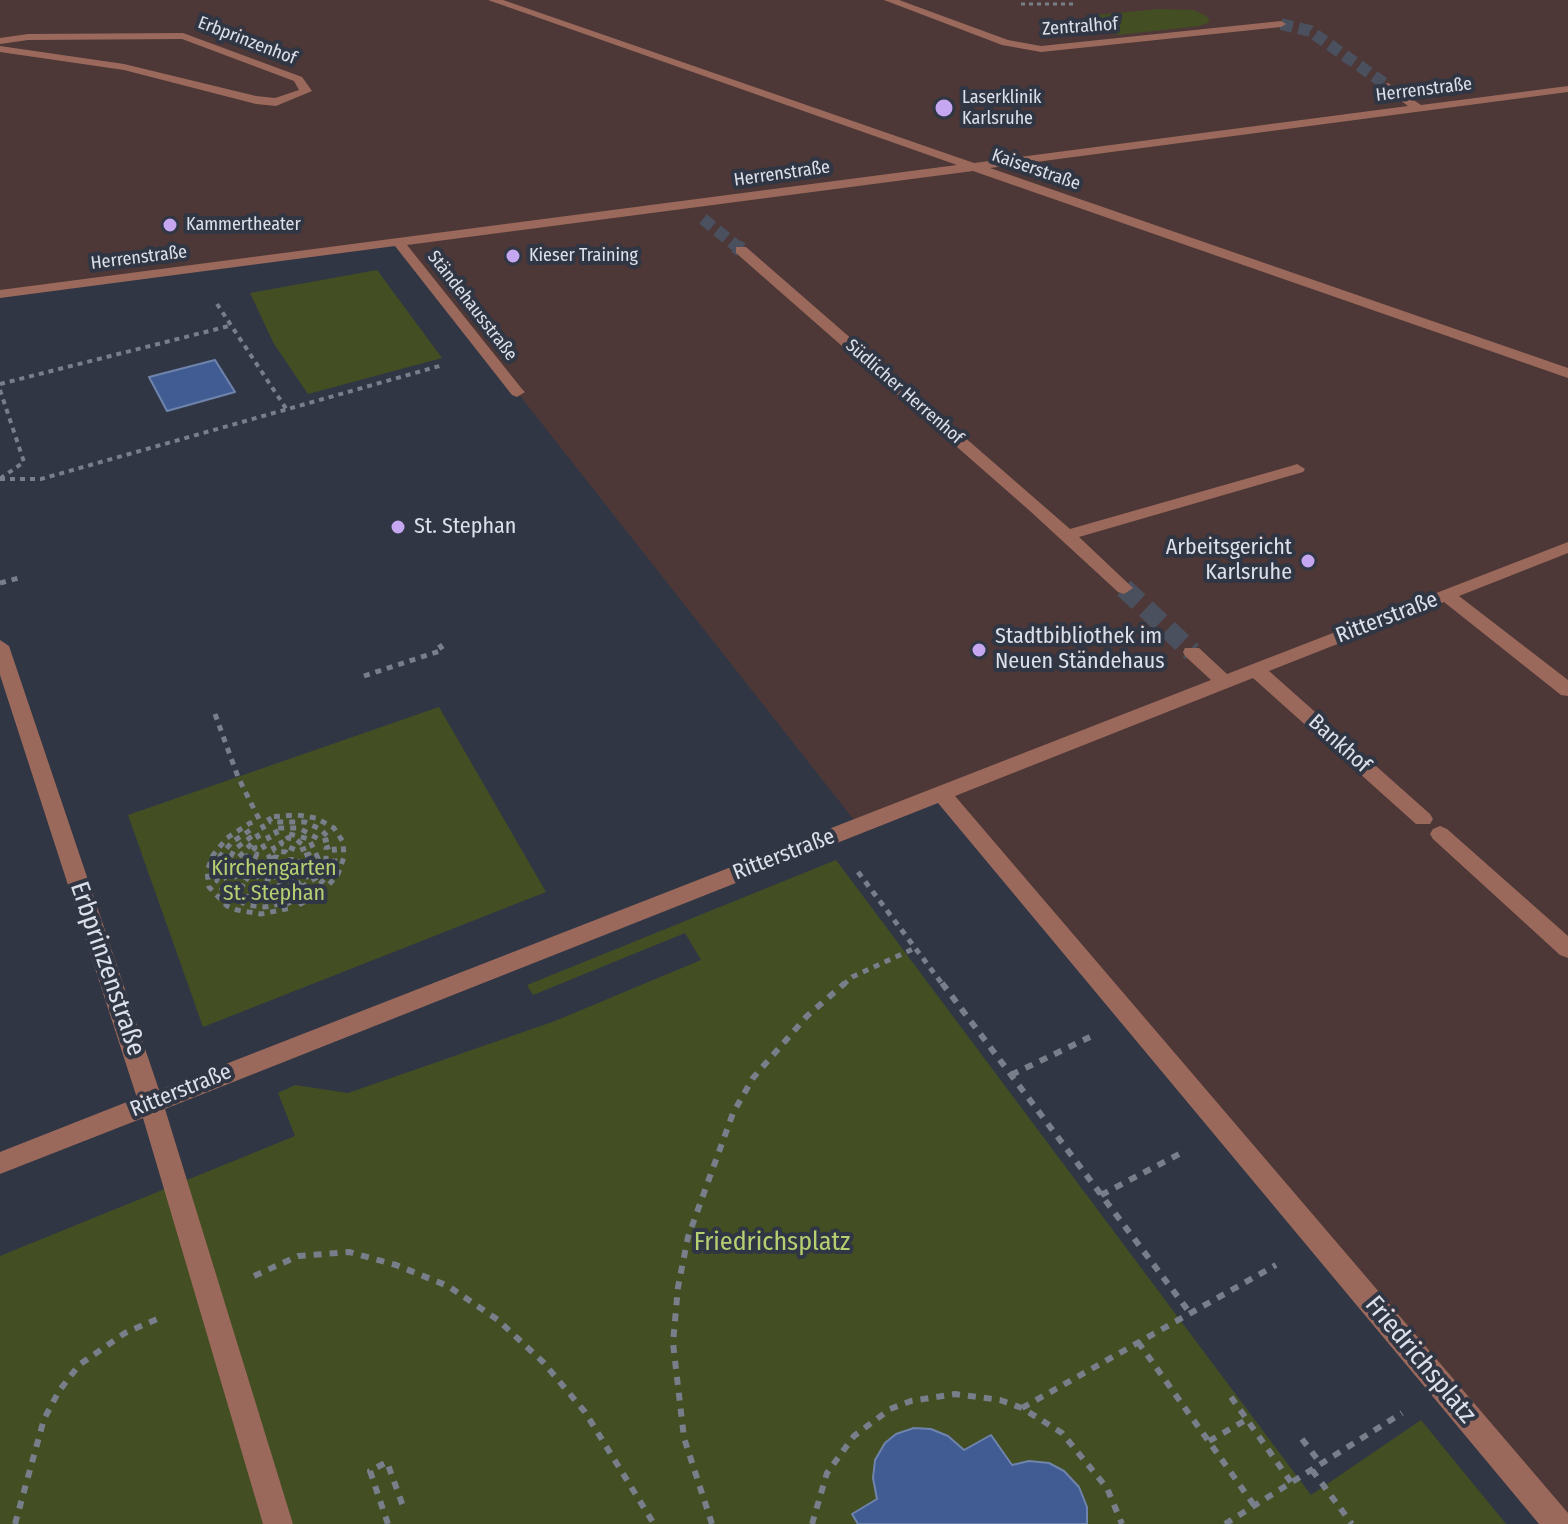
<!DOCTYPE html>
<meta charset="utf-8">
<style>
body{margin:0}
canvas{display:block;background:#303644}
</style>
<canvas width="1568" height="1524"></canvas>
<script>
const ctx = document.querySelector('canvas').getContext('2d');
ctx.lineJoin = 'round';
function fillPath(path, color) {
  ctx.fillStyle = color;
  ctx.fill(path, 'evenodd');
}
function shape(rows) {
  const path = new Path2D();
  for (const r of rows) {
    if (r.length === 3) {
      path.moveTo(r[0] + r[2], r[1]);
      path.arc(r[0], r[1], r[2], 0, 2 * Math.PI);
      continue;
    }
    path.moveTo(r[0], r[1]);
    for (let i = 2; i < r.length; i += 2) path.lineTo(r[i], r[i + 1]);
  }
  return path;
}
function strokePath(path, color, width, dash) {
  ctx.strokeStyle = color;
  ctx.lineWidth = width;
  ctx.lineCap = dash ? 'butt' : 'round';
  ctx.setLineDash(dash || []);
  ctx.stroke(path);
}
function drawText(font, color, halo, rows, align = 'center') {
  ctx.font = font + ' "Fira Sans Condensed",sans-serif';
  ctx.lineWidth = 8;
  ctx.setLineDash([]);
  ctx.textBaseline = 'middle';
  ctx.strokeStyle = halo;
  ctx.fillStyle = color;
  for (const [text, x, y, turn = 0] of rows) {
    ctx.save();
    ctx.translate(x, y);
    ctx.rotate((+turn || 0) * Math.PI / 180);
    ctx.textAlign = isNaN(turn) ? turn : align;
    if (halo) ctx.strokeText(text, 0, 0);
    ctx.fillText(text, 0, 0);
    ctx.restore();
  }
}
const commercial = shape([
 [0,0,1568,0,1568,1524,941,793,858,825,517,392,487,345,399,242,0,294]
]);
const green = shape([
 [1159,9,1193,10,1207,16,1210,22,1200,26,1117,35,1095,15],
 [377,270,442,358,308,394,274,344,250,293],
 [439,707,546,892,203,1027,128,815],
 [836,860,1311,1495,1421,1420,1506,1524,0,1524,0,1256,295,1136,278,1093,295,1085,348,1093,555,1021,701,960,685,933,533,995,527,985]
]);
const water = shape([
 [215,360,235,392,167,411,149,377,215,360],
 [914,1428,931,1429,948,1436,964,1450,991,1435,1012,1465,1029,1461,1049,1463,1064,1471,1079,1487,1087,1507,1087,1524,858,1524,852,1514,877,1499,873,1478,875,1460,885,1443,896,1434,914,1428]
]);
const minorTunnelFar2 = shape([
 [1281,24,1310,31,1388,86],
 [703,219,739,248]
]);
const minorTunnelFar1 = shape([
 [736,246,741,250]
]);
const minorTunnel = shape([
 [1124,588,1192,652]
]);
const pathFar3 = shape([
 [1021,4,1075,4]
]);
const pathFar2 = shape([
 [217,304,287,410],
 [0,384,229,326],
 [0,390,24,462,1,478],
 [0,479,41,479,443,365]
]);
const pathFar1 = shape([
 [0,583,19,578],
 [364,676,443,650,436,640],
 [215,714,238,777,275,851,286,852,291,857,291,864,285,870,288,875,300,863,301,857,309,854,307,866,293,880,275,887,257,886,246,878,254,875,261,879,277,879,275,874,261,870,257,854,251,867,243,871,245,858,255,848,253,842,236,860,234,873,240,885,257,893,279,892,298,884,313,872,318,858,309,839,286,833,288,838,297,840,306,848,298,851,282,844,274,828,299,828,322,841,330,839,320,829,305,822,271,822,268,817,297,815,316,818,334,828,343,842,344,857,338,874,327,887,301,904,299,899,316,888,329,874,335,859,334,845,326,848,326,861,316,878,287,896,256,900,238,893,229,884,220,887,246,905,265,907,288,902,291,908,261,914,237,910,227,906,209,887,207,871,213,855,227,838,250,823,252,829,232,842,220,856,217,881,225,878,227,863,235,849,256,833,271,860],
 [276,863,6],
 [858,872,943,985],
 [843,985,852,977,915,948]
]);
const path = shape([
 [942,983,1190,1313],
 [1011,1075,1090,1037],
 [1101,1195,1185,1151],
 [254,1276,298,1256,349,1252,396,1265,448,1286,498,1320,543,1362,585,1412,654,1524],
 [1138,1342,1254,1505],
 [1231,1397,1291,1482],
 [1022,1408,1276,1265],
 [1302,1439,1321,1464],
 [1209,1441,1246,1420],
 [1312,1470,1352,1524],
 [15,1524,44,1419,59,1391,79,1365,125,1333,164,1316],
 [388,1524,370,1471,387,1462,404,1509],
 [712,1524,684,1438,673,1343,678,1287,688,1237,733,1113,753,1078,807,1016,845,983],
 [812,1524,827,1473,854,1436,890,1409,911,1401,955,1394,1000,1400,1022,1408,1062,1433,1107,1488,1122,1524],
 [1225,1524,1402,1413]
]);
const minor = shape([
 [488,0,503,0,974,163,1408,106,1384,88,1384,84,1388,83,1421,105,1568,86,1568,92,990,168,1568,368,1568,378,973,171,407,245,522,389,525,392,517,397,512,395,395,246,0,298,0,290,957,165,488,0],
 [884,0,899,0,1008,40,1041,46,1281,21,1286,24,1281,27,1041,52,1002,45,884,0],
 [183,33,302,77,312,91,276,106,256,104,124,70,0,52,0,46,124,64,256,96,275,98,299,90,294,81,182,39,28,40,0,44,0,38,28,34,183,33],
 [736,247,746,247,1070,529,1291,466,1297,464,1305,469,1303,472,1079,537,1133,588,1124,594,1118,592,1030,511,736,253,736,247],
 [1568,542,1568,553,1459,596,1568,680,1568,696,1561,695,1444,602,1269,671,1430,814,1433,819,1430,824,1416,824,1253,678,955,796,1568,1513,1568,1524,1539,1524,938,803,165,1109,293,1524,263,1524,143,1118,0,1174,0,1152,137,1098,0,675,0,640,9,646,159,1090,1211,680,1185,656,1183,652,1185,648,1199,648,1227,674,1568,542],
 [1440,826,1447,829,1568,936,1568,958,1560,955,1433,839,1430,834,1433,829,1440,826]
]);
const markers = [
 [944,108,10,"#c5a6f0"],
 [170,225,8,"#c5a6f0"],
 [513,256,8,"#c5a6f0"],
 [398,527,8,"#c5a6f0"],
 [1308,561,8,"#c5a6f0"],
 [979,650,8,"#c5a6f0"]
];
const farStreetnames = [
 ["Zentralhof",1080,27,-4],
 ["Erbprinzenhof",247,41,21],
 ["Herrenstraße",1424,90,-7],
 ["Kaiserstraße",1036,170,19],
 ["Herrenstraße",782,174,-8],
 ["Herrenstraße",139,258,-7],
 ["Ständehausstraße",472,306,52],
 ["Südlicher Herrenhof",904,392,41]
];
const farPoinames = [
 ["Laserklinik",962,98],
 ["Karlsruhe",962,119],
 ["Kammertheater",186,225],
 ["Kieser Training",529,256]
];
const poiNames = [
 ["St. Stephan",414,527],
 ["Arbeitsgericht",1292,548,"right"],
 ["Karlsruhe",1292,573,"right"],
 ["Stadtbibliothek im",995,637],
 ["Neuen Ständehaus",995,662]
];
const streetNames = [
 ["Ritterstraße",1387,618,-21],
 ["Bankhof",1339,744,42],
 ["Ritterstraße",784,855,-21],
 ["Ritterstraße",181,1091,-22]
];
const parkNames = [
 ["Kirchengarten",274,869],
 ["St. Stephan",274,894]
];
const nearStreetnames = [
 ["Erbprinzenstraße",107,969,71],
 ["Friedrichsplatz",1420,1360,50]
];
const nearParknames = [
 ["Friedrichsplatz",772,1243]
];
fillPath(commercial, '#4d3837');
fillPath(green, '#434e23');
fillPath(water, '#405c92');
strokePath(water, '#6f84ac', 2);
strokePath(minorTunnelFar2, '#4a505d', 12, [12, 6]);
strokePath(minorTunnelFar1, '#4a505d', 15, [15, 8]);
strokePath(minorTunnel, '#4a505d', 20, [20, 10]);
strokePath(pathFar3, '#787e8a', 3, [4, 4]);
strokePath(pathFar2, '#787e8a', 4, [5, 5]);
strokePath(pathFar1, '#787e8a', 5, [6, 6]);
strokePath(path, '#787e8a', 6, [8, 8]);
fillPath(minor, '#9b695b');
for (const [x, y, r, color] of markers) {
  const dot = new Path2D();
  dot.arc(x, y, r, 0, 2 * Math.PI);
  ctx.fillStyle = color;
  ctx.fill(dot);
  strokePath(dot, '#303644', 3);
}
drawText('18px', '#dce0ea', '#303644', farStreetnames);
drawText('18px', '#dce0ea', '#303644', farPoinames, 'left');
drawText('22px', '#dce0ea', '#303644', poiNames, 'left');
drawText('22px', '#dce0ea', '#303644', streetNames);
drawText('22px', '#b6cf71', '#303644', parkNames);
drawText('26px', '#dce0ea', '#303644', nearStreetnames);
drawText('26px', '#b6cf71', '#303644', nearParknames);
</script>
